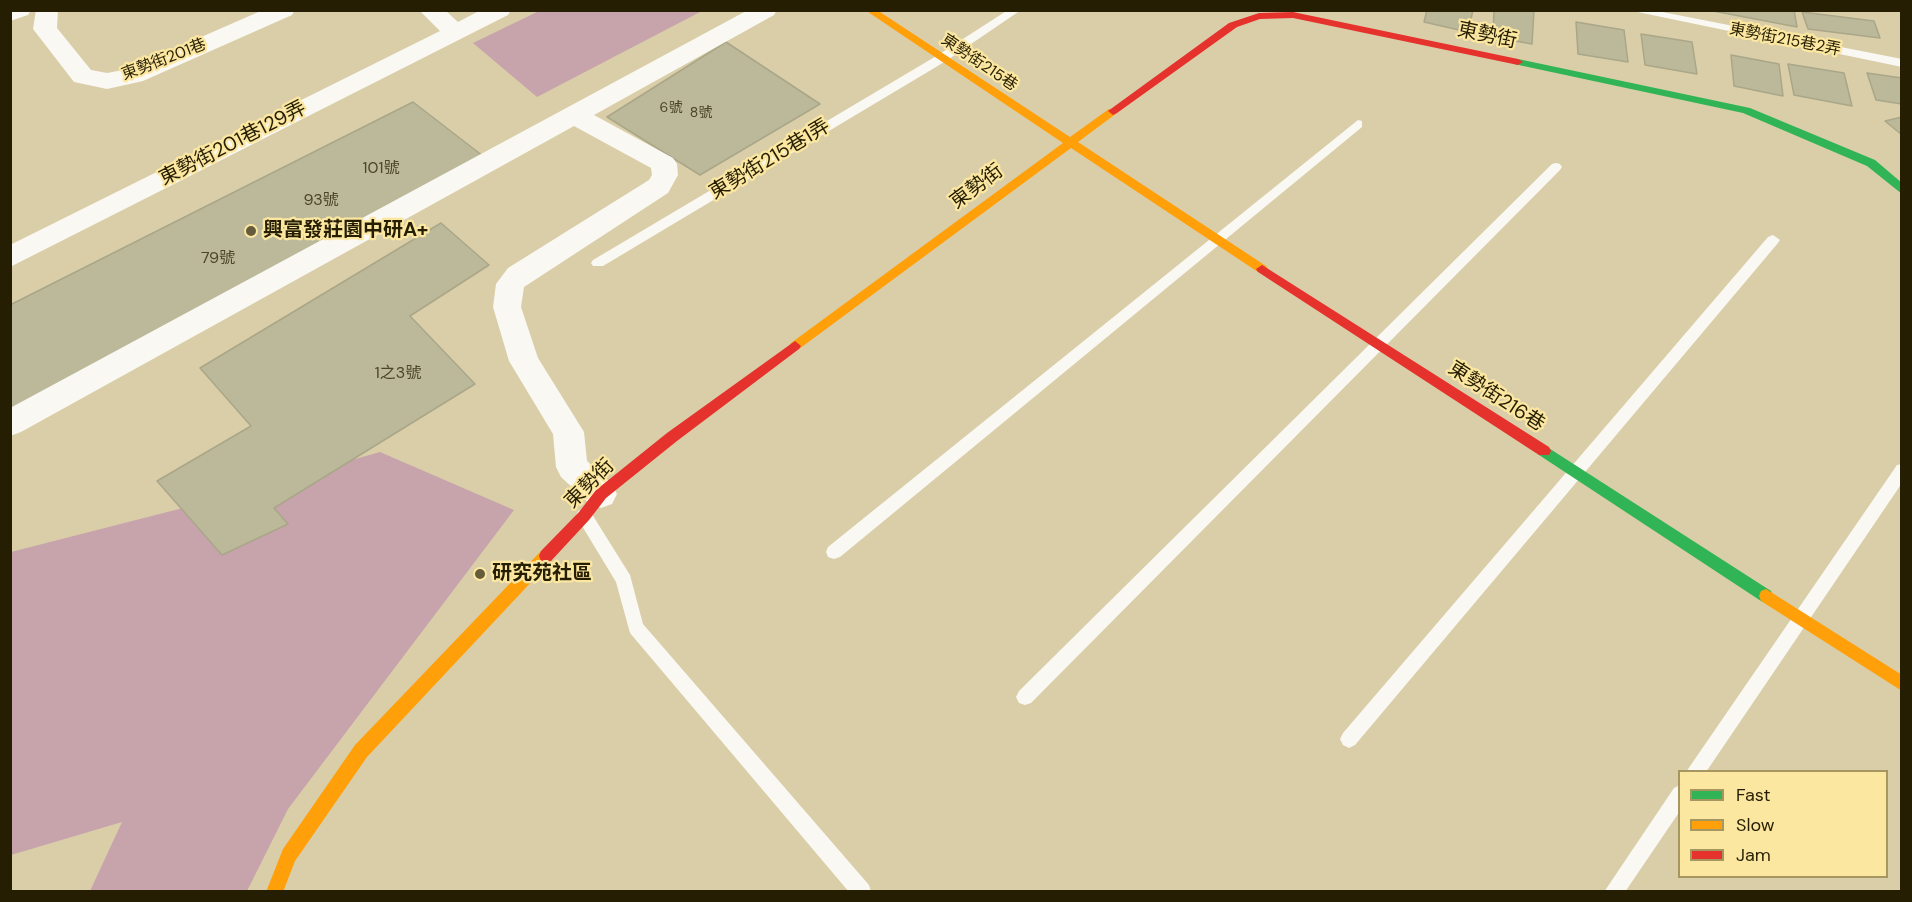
<!DOCTYPE html>
<meta charset="utf-8">
<style>
body{margin:0}
#map{position:relative;width:1912px;height:902px;overflow:hidden;background:#dacea9;font-family:"DM Sans",sans-serif}
canvas{display:block}
.frame{position:absolute;inset:0;border:12px solid #261e02;pointer-events:none}
.legend{position:absolute;left:1678px;top:770px;width:210px;height:108px;box-sizing:border-box;background:#fce7a1;border:2px solid #a69761;margin:0;padding:8px 10px;list-style:none;font-size:18px;color:#261e02}
.legend li{display:flex;align-items:center;gap:12px;height:30px}
.legend b{width:30px;border:2px solid #a69761}
</style>
<div id="map">
<canvas width="1912" height="902"></canvas>
<div class="frame"></div>
<ul class="legend">
<li><b style="height:8px;background:#30b455"></b>Fast</li>
<li><b style="height:8px;background:#ff9f0a"></b>Slow</li>
<li><b style="height:8px;background:#e5322d"></b>Jam</li>
</ul>
</div>
<script>
const ctx = document.querySelector('canvas').getContext('2d');
ctx.lineJoin = 'round';
function fillPath(path, color) {
  ctx.fillStyle = color;
  ctx.fill(path, 'evenodd');
}
function shape(rows) {
  const path = new Path2D();
  for (const r of rows) {
    path.moveTo(r[0], r[1]);
    for (let i = 2; i < r.length; i += 2) path.lineTo(r[i], r[i + 1]);
  }
  return path;
}
function strokePath(path, color, width, dash) {
  ctx.strokeStyle = color;
  ctx.lineWidth = width;
  ctx.lineCap = dash ? 'butt' : 'round';
  ctx.setLineDash(dash || []);
  ctx.stroke(path);
}
function drawText(font, color, halo, rows, align = 'center') {
  ctx.font = font + ' "DM Sans","Noto Sans TC",sans-serif';
  ctx.lineWidth = 4.5;
  ctx.setLineDash([]);
  ctx.textBaseline = 'middle';
  ctx.strokeStyle = halo;
  ctx.fillStyle = color;
  for (const [text, x, y, turn = 0] of rows) {
    ctx.save();
    ctx.translate(x, y);
    ctx.rotate((+turn || 0) * Math.PI / 180);
    ctx.textAlign = isNaN(turn) ? turn : align;
    if (halo) ctx.strokeText(text, 0, 0);
    ctx.fillText(text, 0, 0);
    ctx.restore();
  }
}
const forest = shape([
 [539,11,539,10,702,11,537,97,473,43],
 [380,452,514,510,288,809,247,891,90,891,122,822,11,855,11,552,179,509]
]);
const building = shape([
 [1427,10,1473,10,1468,32,1424,22,1427,10],
 [1494,10,1534,10,1532,44,1493,37,1494,10],
 [1794,10,1797,27,1708,10,1794,10],
 [1802,12,1874,21,1880,38,1808,29,1802,12],
 [1576,22,1624,30,1628,62,1578,54,1576,22],
 [1641,34,1692,42,1697,74,1645,65,1641,34],
 [726,42,820,104,700,175,607,117,726,42],
 [1731,55,1779,64,1783,96,1734,86,1731,55],
 [1788,64,1844,73,1852,106,1794,95,1788,64],
 [1867,73,1902,78,1902,104,1876,100,1867,73],
 [413,102,483,156,10,409,10,305,413,102],
 [1902,117,1902,135,1885,121,1902,117],
 [441,223,489,265,410,316,475,384,274,508,288,524,222,555,157,481,251,426,200,368,441,223]
]);
const lane = shape([
 [1008,10,1021,10,946,61,603,266,593,266,591,263,593,260,938,55,1008,10],
 [1628,10,1652,10,1902,59,1902,67,1628,10],
 [1358,120,1362,121,1362,127,840,557,834,559,828,557,826,552,828,547,1358,120],
 [1556,163,1560,164,1562,167,1560,170,1031,703,1025,705,1019,703,1016,697,1019,691,1552,164,1556,163],
 [1773,235,1780,240,1778,243,1355,745,1349,748,1343,745,1340,739,1343,733,1768,237,1773,235],
 [1902,464,1902,483,1706,772,1686,772,1897,465,1902,464],
 [584,509,590,511,630,575,643,624,869,885,871,892,849,892,630,633,616,582,576,516,578,511,584,509],
 [1680,785,1680,811,1625,892,1604,892,1674,788,1680,785]
]);
const street = shape([
 [10,10,31,10,28,15,10,21,10,10],
 [36,10,58,10,57,28,91,70,107,73,128,69,263,10,295,10,292,15,143,81,107,89,74,82,33,29,36,10],
 [419,10,445,10,458,22,481,10,511,10,508,15,10,267,10,245,440,31,419,10],
 [748,10,777,10,774,15,594,115,673,158,677,164,678,175,668,193,524,287,521,307,538,358,584,432,587,461,612,484,617,494,612,504,601,508,590,504,561,477,556,467,553,434,509,361,493,307,496,284,508,268,649,180,652,175,651,168,574,126,21,432,10,436,10,408,748,10]
]);
const fast = shape([
 [1518,59,1750,108,1875,160,1902,183,1902,194,1867,166,1743,113,1514,64,1514,60,1518,59],
 [1544,445,1771,591,1773,596,1771,601,1766,603,1761,601,1539,455,1537,451,1539,447,1544,445]
]);
const slow = shape([
 [865,10,877,10,1070,137,1109,109,1117,109,1117,113,1078,142,1266,266,1268,269,1266,272,1258,272,1071,148,799,349,791,349,789,346,791,343,1063,143,865,10],
 [546,550,551,551,553,556,551,561,367,757,295,861,283,892,266,892,283,849,355,745,541,551,546,550],
 [1766,589,1902,675,1902,691,1761,601,1759,596,1761,591,1766,589]
]);
const jam = shape([
 [1293,12,1518,59,1523,62,1518,65,1293,18,1260,19,1237,27,1117,113,1113,115,1108,111,1229,23,1259,13,1293,12],
 [1262,265,1549,447,1551,451,1549,455,1539,455,1258,272,1256,269,1262,265],
 [795,341,801,346,799,349,677,441,606,498,589,520,551,561,546,562,541,561,539,556,541,551,579,512,596,490,667,433,795,341]
]);
const markers = [
 [251,231,6,"#655c3c"],
 [480,574,6,"#655c3c"]
];
const farNumbernames = [
 ["6號",671,108],
 ["8號",701,113]
];
const farStreetnames = [
 ["東勢街215巷2弄",1785,40,11],
 ["東勢街201巷",164,60,-21],
 ["東勢街215巷",979,63,34]
];
const numberNames = [
 ["101號",381,169],
 ["93號",321,201],
 ["79號",218,259],
 ["1之3號",398,374]
];
const streetNames = [
 ["東勢街",1487,36,12],
 ["東勢街201巷129弄",233,144,-27],
 ["東勢街215巷1弄",770,160,-31],
 ["東勢街",977,187,-37],
 ["東勢街216巷",1496,397,33],
 ["東勢街",590,484,-45]
];
const poiNames = [
 ["興富發莊園中研A+",263,231],
 ["研究苑社區",492,574]
];
fillPath(forest, '#c7a3ac');
fillPath(building, '#bcb99a');
strokePath(building, '#aaa688', 1.5);
fillPath(lane, '#f9f8f2');
fillPath(street, '#f9f8f2');
fillPath(fast, '#30b455');
fillPath(slow, '#ff9f0a');
fillPath(jam, '#e5322d');
for (const [x, y, r, color] of markers) {
  const dot = new Path2D();
  dot.arc(x, y, r, 0, 2 * Math.PI);
  ctx.fillStyle = color;
  ctx.fill(dot);
  strokePath(dot, '#fce7a1', 2);
}
drawText('14px', '#4c4528', null, farNumbernames);
drawText('16px', '#261e02', '#fce7a1', farStreetnames);
drawText('16px', '#4c4528', null, numberNames);
drawText('20px', '#261e02', '#fce7a1', streetNames);
drawText('bold 20px', '#261e02', '#fce7a1', poiNames, 'left');
</script>
